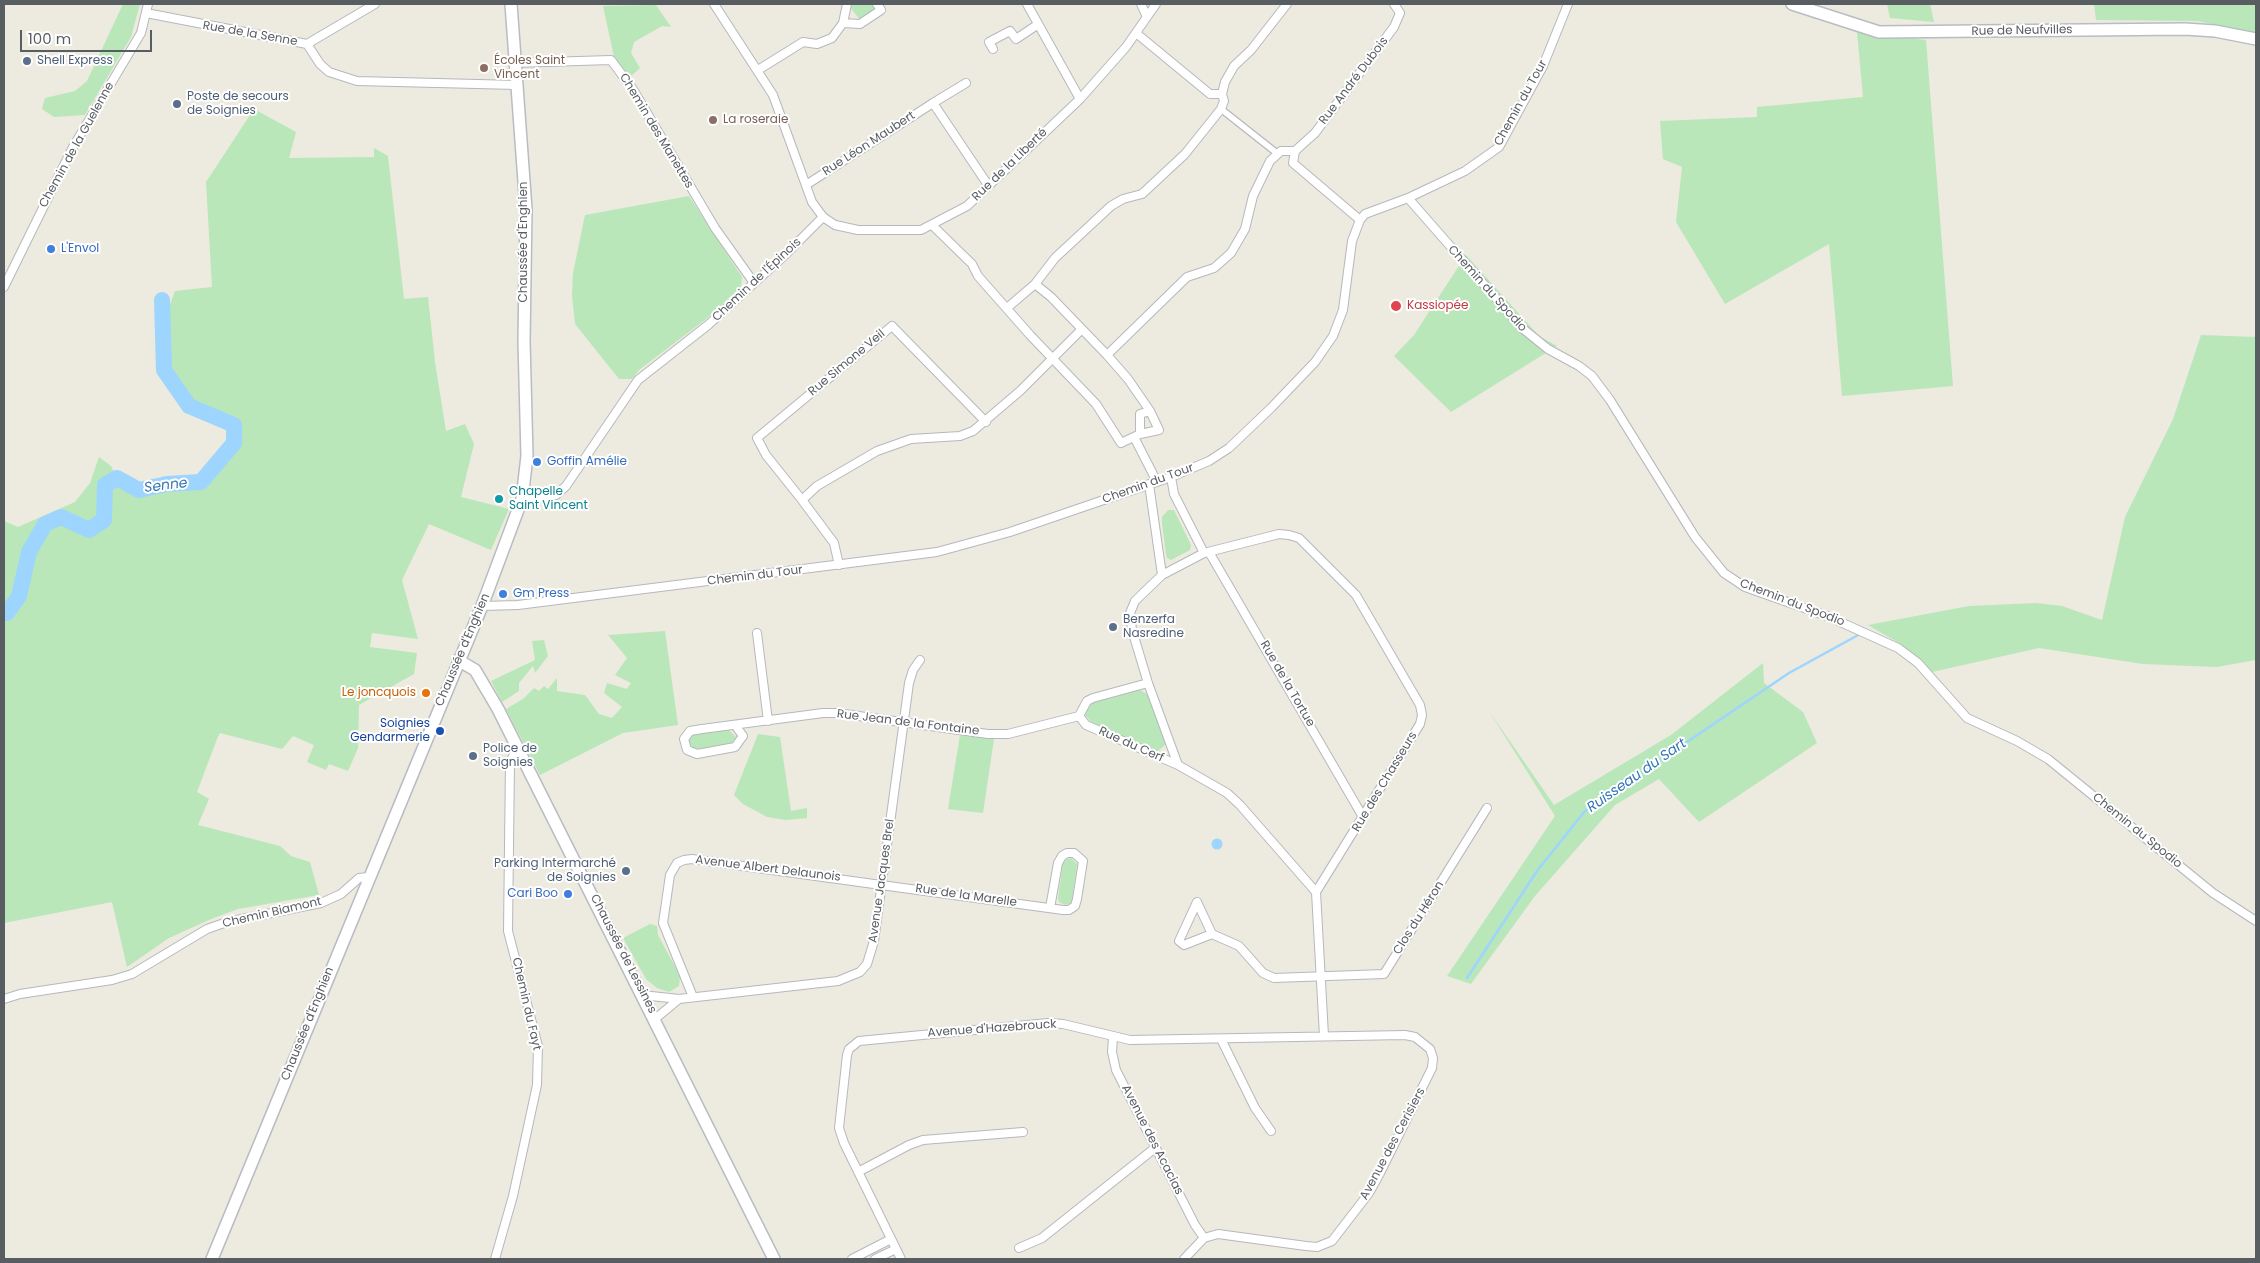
<!DOCTYPE html>
<meta charset="utf-8">
<style>
body{margin:0}
#map{position:relative;width:2260px;height:1263px;overflow:hidden;background:#edeadf;font-family:Poppins,sans-serif}
canvas{display:block}
.frame{position:absolute;inset:0;border:5px solid #585d62;pointer-events:none}
.scale{position:absolute;left:20px;top:30px;width:132px;height:22px;box-sizing:border-box;border:2px solid #585d62;border-top:0;padding-left:6px;font-size:15px;line-height:18px;white-space:nowrap;color:#585d62;-webkit-text-stroke:4px #fff;paint-order:stroke}
</style>
<div id="map">
<canvas width="2260" height="1263"></canvas>
<div class="frame"></div>
<div class="scale">100 m</div>
</div>
<script>
const ctx = document.querySelector('canvas').getContext('2d');
ctx.lineJoin = 'round';
function fillPath(path, color) {
  ctx.fillStyle = color;
  ctx.fill(path, 'evenodd');
}
function shape(rows) {
  const path = new Path2D();
  for (const r of rows) {
    if (r.length === 3) {
      path.moveTo(r[0] + r[2], r[1]);
      path.arc(r[0], r[1], r[2], 0, 2 * Math.PI);
      continue;
    }
    path.moveTo(r[0], r[1]);
    for (let i = 2; i < r.length; i += 2) path.lineTo(r[i], r[i + 1]);
  }
  return path;
}
function strokePath(path, color, width, dash) {
  ctx.strokeStyle = color;
  ctx.lineWidth = width;
  ctx.lineCap = dash ? 'butt' : 'round';
  ctx.setLineDash(dash || []);
  ctx.stroke(path);
}
function drawText(font, color, halo, rows, align = 'center') {
  ctx.font = font + ' Poppins,sans-serif';
  ctx.lineWidth = 4;
  ctx.setLineDash([]);
  ctx.textBaseline = 'middle';
  ctx.strokeStyle = halo;
  ctx.fillStyle = color;
  for (const [text, x, y, turn = 0] of rows) {
    ctx.save();
    ctx.translate(x, y);
    ctx.rotate((+turn || 0) * Math.PI / 180);
    ctx.textAlign = isNaN(turn) ? turn : align;
    if (halo) ctx.strokeText(text, 0, 0);
    ctx.fillText(text, 0, 0);
    ctx.restore();
  }
}
const green = shape([
 [123,4,140,4,131,37,85,115,54,117,42,109,45,98,75,91,87,81],
 [854,4,872,4,876,10,860,20,850,7],
 [1887,4,1930,4,1934,22,1890,18],
 [2094,4,2256,4,2256,33,2197,21,2096,20],
 [656,5,671,27,662,26,634,42,631,53,640,68,628,79,614,57,603,6],
 [1857,32,1926,40,1953,386,1842,396,1829,244,1725,304,1676,222,1682,167,1663,159,1660,121,1757,117,1757,107,1863,97],
 [254,109,296,132,289,158,374,157,374,148,388,156,404,299,428,297,435,362,446,431,465,424,474,444,461,497,509,509,491,550,429,524,402,580,418,639,372,633,370,647,417,653,414,674,359,705,358,748,348,771,329,764,326,770,307,762,314,745,293,736,282,749,220,733,217,739,197,792,209,799,198,825,280,846,291,856,310,862,319,895,238,909,211,919,169,938,127,967,112,902,4,923,4,521,18,527,75,502,90,483,99,457,111,466,117,478,139,490,201,482,234,443,234,425,189,406,164,370,162,326,175,291,212,287,206,182],
 [689,196,742,277,741,287,706,319,639,370,632,379,619,379,575,324,572,296,573,273,585,215],
 [1466,255,1539,336,1557,346,1451,412,1394,356,1414,335],
 [2201,335,2256,337,2256,660,2217,667,2143,664,2039,648,1932,672,1899,643,1868,625,1969,606,2036,603,2062,606,2102,620,2125,517,2173,419],
 [1168,510,1174,510,1191,545,1190,550,1171,560,1167,558,1166,554,1162,523,1162,517],
 [665,631,678,725,623,733,540,775,506,709,523,699,534,688,539,691,544,686,548,689,557,678,557,691,585,695,599,714,612,718,622,707,604,693,607,683,627,689,631,683,615,675,627,658,608,635],
 [544,640,548,656,535,673,533,666,519,683,519,691,502,702,491,681,535,660,532,641],
 [1763,663,1764,683,1803,712,1817,743,1699,822,1659,779,1615,805,1535,896,1471,984,1447,976,1555,816,1489,711,1554,805,1671,735],
 [1138,689,1147,694,1165,737,1166,744,1157,752,1092,723,1085,715,1090,703],
 [729,730,736,737,730,745,695,749,688,743,691,735,694,734],
 [758,734,780,737,791,811,807,808,807,818,786,820,767,817,743,804,734,795],
 [960,735,994,739,983,813,948,809],
 [1071,858,1077,864,1072,900,1071,903,1065,905,1059,902,1058,898,1063,863,1067,859],
 [650,924,657,926,658,935,680,976,679,986,669,992,657,988,646,979,623,938]
]);
const water = shape([
 [1217,844,5.5]
]);
const stream = shape([
 [1467,978,1537,871,1585,811,1789,673,1860,634]
]);
const river = shape([
 [4,613,7,613,19,596,29,552,45,524,61,517,89,530,104,520,105,485,117,478,139,490,167,484,201,482,234,443,234,425,189,406,164,370,162,300]
]);
const pedestrian = shape([
 [1221,109,1278,154]
]);
const minor = shape([
 [714,4,773,95,812,202,823,217,835,225,858,230,921,230,967,206,1080,99,1126,47,1156,4],
 [1027,4,1080,99],
 [1141,4,1147,17],
 [146,13,307,44,375,4],
 [843,23,860,24,881,10,877,4],
 [307,44,320,64,329,72,357,81,517,85],
 [993,49,989,42,1010,31,1016,39,1037,25],
 [514,63,611,60,634,91,715,228,754,283],
 [758,70,803,42,817,44,832,38,843,23,847,4],
 [1222,94,1225,82,1234,66,1251,50,1287,4],
 [933,103,966,83],
 [1295,151,1315,133,1394,27,1400,13,1394,4],
 [1295,151,1293,163,1360,220],
 [806,185,933,103,988,185],
 [1408,198,1522,328,1548,349,1579,366,1592,376,1610,400,1695,537,1724,573,1745,587,1827,616,1898,648,1918,663,1967,718,2017,741,2048,759,2213,893,2256,921],
 [932,225,972,264,978,276,1030,335,1096,404,1121,443,1140,434,1140,414,1150,411,1128,379,1107,355,1051,297,1035,284],
 [4,287,73,147,141,33,148,4],
 [1007,308,1035,284,1055,258,1111,206,1123,199,1142,194,1185,154,1221,109,1224,101,1222,94,1210,94,1136,33],
 [1107,355,1187,277,1214,268,1231,253,1245,229,1253,196,1270,161,1281,151,1295,151],
 [1140,434,1159,430,1150,411],
 [1134,437,1157,482],
 [1171,477,1174,494,1204,553],
 [1149,484,1162,575],
 [522,499,546,498,556,495,566,486,638,380,708,325,786,254,823,217],
 [802,500,766,455,757,438,892,326,986,422],
 [1209,552,1363,817],
 [839,565,834,543,802,500,817,486,877,451,911,439,960,436,973,431,1020,391,1082,329],
 [482,606,518,605,937,552,1010,532,1171,477,1209,461,1229,448,1271,408,1315,362,1333,336,1343,310,1352,241,1360,220,1365,214,1408,198,1465,171,1499,147,1543,66,1568,4],
 [757,633,768,721],
 [1148,683,1132,630,1130,613,1135,601,1162,575,1204,553,1279,534,1289,535,1299,538,1356,595,1420,705,1422,715,1420,724,1316,892,1324,1036],
 [1079,716,1086,725,1178,765,1227,793,1240,805,1316,892],
 [1079,716,1087,701,1093,698,1148,683,1178,765],
 [735,725,743,736,735,747,697,754,687,750,684,739,690,731,702,729,823,713,837,713,988,734,1008,734,1079,716],
 [1212,934,1197,902,1179,941,1184,945,1212,934,1239,946,1263,973,1274,978,1384,974,1487,808],
 [642,995,679,999,838,981,860,972,867,964,874,941,909,683,913,670,920,660],
 [693,997,663,923,670,875,677,863,684,860,692,859,1063,910,1069,910,1075,906,1077,899,1083,861,1074,853,1067,853,1062,856,1058,863,1050,908],
 [4,999,20,994,112,980,132,974,207,929,227,922,321,903,341,894,359,878,369,877],
 [655,1019,679,999],
 [1113,1037,1112,1052,1116,1070,1195,1225,1204,1238],
 [1221,1039,1255,1108,1271,1131],
 [858,1172,909,1145,923,1140,1023,1132],
 [1019,1248,1042,1238,1155,1148],
 [495,1259,513,1196,537,1085,538,1046,508,931,510,762,518,747],
 [852,1259,891,1239],
 [875,1259,896,1249],
 [901,1259,844,1143,839,1128,847,1055,849,1049,859,1041,1048,1023,1063,1024,1130,1040,1405,1035,1415,1037,1430,1049,1433,1058,1432,1068,1380,1173,1369,1193,1332,1241,1317,1247,1306,1246,1218,1234,1204,1238,1184,1259]
]);
const secondary = shape([
 [1792,4,1879,32,2185,29,2215,31,2256,39],
 [458,660,475,670,498,709,774,1259],
 [212,1259,482,606,522,499,527,456,524,341,526,209,511,4]
]);
const markers = [
 [27,61,5,"#5c6f8a"],
 [484,68,5,"#8d6e63"],
 [177,104,5,"#5c6f8a"],
 [713,120,5,"#8d6e63"],
 [51,249,5,"#3f7fe0"],
 [1396,306,6,"#e0444e"],
 [537,462,5,"#3f7fe0"],
 [499,499,5,"#0f9aa8"],
 [503,594,5,"#3f7fe0"],
 [1113,627,5,"#5c6f8a"],
 [426,693,5,"#e8710a"],
 [440,731,5,"#1a4fb4"],
 [473,756,5,"#5c6f8a"],
 [626,871,5,"#5c6f8a"],
 [568,894,5,"#3f7fe0"]
];
const streetNames = [
 ["Rue de Neufvilles",2022,31,-1],
 ["Rue de la Senne",250,34,10],
 ["Rue André Dubois",1354,81,-53],
 ["Chemin du Tour",1521,103,-61],
 ["Chemin des Manettes",656,131,59],
 ["Rue Léon Maubert",869,144,-33],
 ["Chemin de la Guelenne",77,145,-61],
 ["Rue de la Liberté",1010,165,-44],
 ["Chaussée d'Enghien",524,242,-90],
 ["Chemin de l'Épinois",757,280,-43],
 ["Chemin du Spodio",1487,289,48],
 ["Rue Simone Veil",847,363,-40],
 ["Chemin du Tour",1148,484,-20],
 ["Chemin du Tour",755,576,-7],
 ["Chemin du Spodio",1792,603,21],
 ["Chaussée d'Enghien",463,650,-67],
 ["Rue de la Tortue",1287,684,60],
 ["Rue Jean de la Fontaine",908,723,7],
 ["Rue du Cerf",1131,745,24],
 ["Rue des Chasseurs",1385,782,-59],
 ["Chemin du Spodio",2137,831,39],
 ["Avenue Albert Delaunois",768,869,7],
 ["Avenue Jacques Brel",882,881,-82],
 ["Rue de la Marelle",966,896,8],
 ["Chemin Biamont",272,913,-13],
 ["Clos du Héron",1419,918,-58],
 ["Chaussée de Lessines",623,954,63],
 ["Chemin du Fayt",526,1004,77],
 ["Chaussée d'Enghien",308,1024,-68],
 ["Avenue d'Hazebrouck",992,1029,-4],
 ["Avenue des Acacias",1152,1140,63],
 ["Avenue des Cerisiers",1393,1144,-62]
];
const serviceNames = [
 ["Shell Express",37,61],
 ["Poste de secours",187,97],
 ["de Soignies",187,111],
 ["Benzerfa",1123,620],
 ["Nasredine",1123,634],
 ["Police de",483,749],
 ["Soignies",483,763],
 ["Parking Intermarché",616,864,"right"],
 ["de Soignies",616,878,"right"]
];
const educationNames = [
 ["Écoles Saint",494,61],
 ["Vincent",494,75],
 ["La roseraie",723,120]
];
const shopNames = [
 ["L'Envol",61,249],
 ["Goffin Amélie",547,462],
 ["Gm Press",513,594],
 ["Cari Boo",558,894,"right"]
];
const healthNames = [
 ["Kassiopée",1407,306]
];
const cultureNames = [
 ["Chapelle",509,492],
 ["Saint Vincent",509,506]
];
const foodNames = [
 ["Le joncquois",416,693]
];
const transitNames = [
 ["Soignies",430,724],
 ["Gendarmerie",430,738]
];
const waterNames = [
 ["Senne",166,486,-7],
 ["Ruisseau du Sart",1637,776,-35]
];
fillPath(green, '#b9e7b9');
fillPath(water, '#9dd5ff');
strokePath(stream, '#9dd5ff', 2.5);
strokePath(river, '#9dd5ff', 16);
strokePath(pedestrian, '#b5b8be', 8);
strokePath(minor, '#b5b8be', 10);
strokePath(secondary, '#b8bcc3', 14);
strokePath(pedestrian, '#fff', 5.5);
strokePath(minor, '#fff', 8);
strokePath(secondary, '#fff', 11);
for (const [x, y, r, color] of markers) {
  const dot = new Path2D();
  dot.arc(x, y, r, 0, 2 * Math.PI);
  ctx.fillStyle = color;
  ctx.fill(dot);
  strokePath(dot, '#fff', 2);
}
drawText('12px', '#585d62', '#fff', streetNames);
drawText('12px', '#4e5e75', '#fff', serviceNames, 'left');
drawText('12px', '#785e54', '#fff', educationNames, 'left');
drawText('12px', '#366cbe', '#fff', shopNames, 'left');
drawText('12px', '#be3a42', '#fff', healthNames, 'left');
drawText('12px', '#0d838f', '#fff', cultureNames, 'left');
drawText('12px', '#c56008', '#fff', foodNames, 'right');
drawText('12px', '#164399', '#fff', transitNames, 'right');
drawText('italic 14px', '#3476b8', '#fff', waterNames);
</script>
